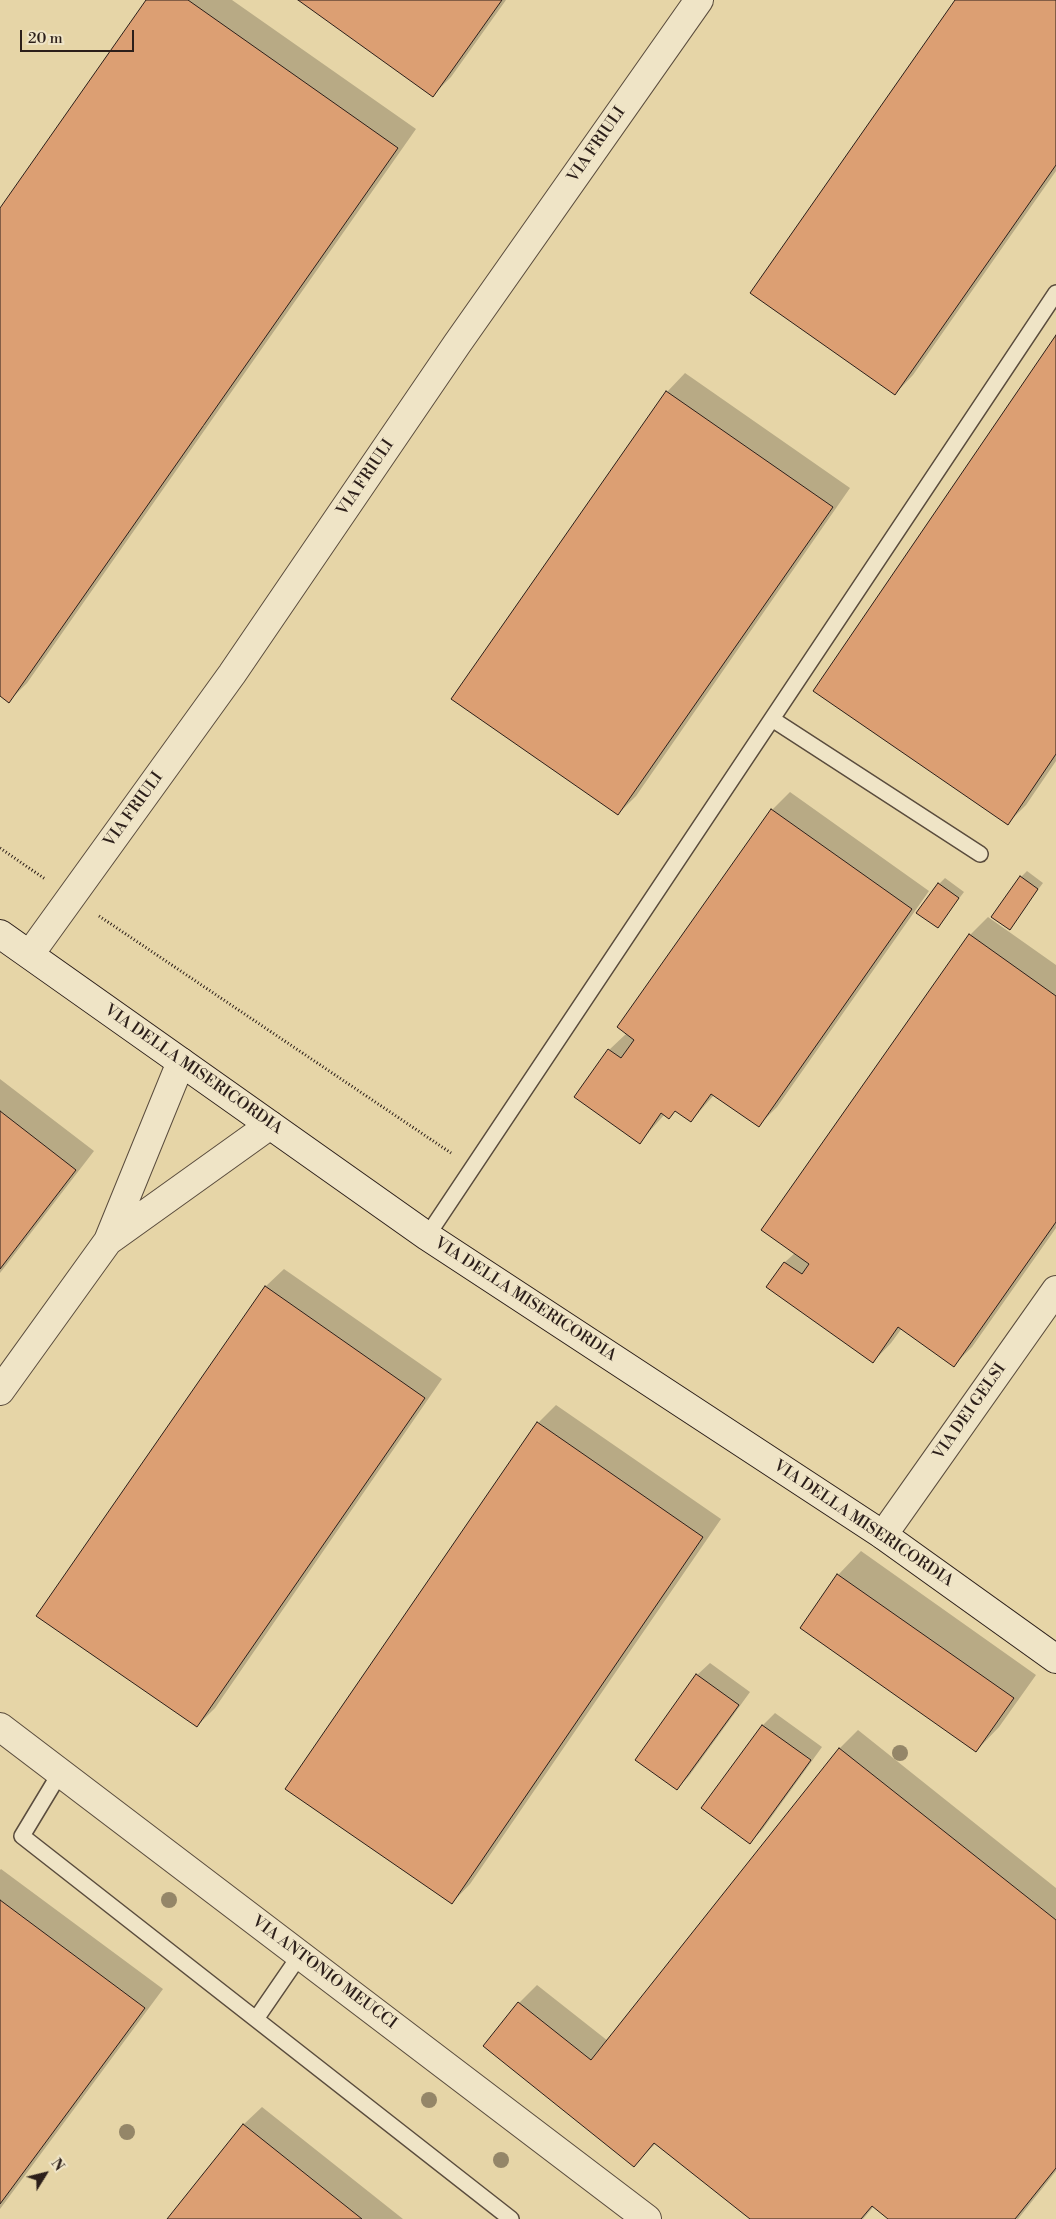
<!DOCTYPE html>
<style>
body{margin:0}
#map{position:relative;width:1056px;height:2219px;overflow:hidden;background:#e6d5a7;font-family:"Libre Bodoni",serif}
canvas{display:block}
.north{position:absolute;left:20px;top:2149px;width:50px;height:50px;-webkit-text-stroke:4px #efe4c6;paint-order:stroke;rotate:54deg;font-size:14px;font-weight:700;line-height:20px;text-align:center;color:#2c1f1a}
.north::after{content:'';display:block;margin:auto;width:18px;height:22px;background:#2c1f1a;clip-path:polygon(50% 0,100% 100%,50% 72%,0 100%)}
.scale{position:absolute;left:20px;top:30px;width:114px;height:22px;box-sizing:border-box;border:2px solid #2c1f1a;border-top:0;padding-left:6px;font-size:15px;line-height:18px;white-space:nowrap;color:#2c1f1a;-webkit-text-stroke:4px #efe4c6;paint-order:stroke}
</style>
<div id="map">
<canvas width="1056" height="2219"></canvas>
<div class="north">N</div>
<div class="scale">20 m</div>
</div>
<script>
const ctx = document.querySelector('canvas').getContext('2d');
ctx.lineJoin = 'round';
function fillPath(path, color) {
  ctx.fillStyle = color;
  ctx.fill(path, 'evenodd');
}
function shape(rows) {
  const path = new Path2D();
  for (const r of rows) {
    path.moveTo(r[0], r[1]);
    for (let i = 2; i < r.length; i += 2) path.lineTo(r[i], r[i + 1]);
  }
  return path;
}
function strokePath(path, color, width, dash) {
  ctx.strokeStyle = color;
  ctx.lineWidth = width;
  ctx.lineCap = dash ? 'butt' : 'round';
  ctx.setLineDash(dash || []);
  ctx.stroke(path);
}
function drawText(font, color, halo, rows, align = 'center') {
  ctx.font = font + ' "Libre Bodoni",serif';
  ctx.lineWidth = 4;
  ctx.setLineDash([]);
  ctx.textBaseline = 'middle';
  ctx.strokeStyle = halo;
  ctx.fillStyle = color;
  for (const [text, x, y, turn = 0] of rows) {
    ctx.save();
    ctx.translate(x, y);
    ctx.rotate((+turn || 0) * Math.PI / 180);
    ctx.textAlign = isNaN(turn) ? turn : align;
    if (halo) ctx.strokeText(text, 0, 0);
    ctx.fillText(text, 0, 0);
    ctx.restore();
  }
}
const shadow = shape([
 [148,0,232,0,416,129,27,683,9,701,0,695,0,210],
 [300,0,506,0,451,77,433,95],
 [957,0,1056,0,1056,171,913,375,895,394],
 [1056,337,1056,761,1026,805,1008,823],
 [685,373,850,488,636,796,618,814,453,699,667,392],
 [790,792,929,891,777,1107,758,1126,714,1095,691,1121,676,1110,669,1117,665,1114,640,1142,576,1097,609,1050,627,1033,772,810],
 [1027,871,1043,883,1009,928,1021,877],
 [945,878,964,892,938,926,939,884],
 [988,917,1056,965,1056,1228,972,1347,954,1365,902,1328,891,1343,873,1362,768,1287,785,1262,795,1253,970,935],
 [0,1079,94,1151,0,1273],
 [284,1269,442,1379,215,1708,197,1726,265,1287],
 [556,1405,721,1519,470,1884,452,1903,538,1423],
 [861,1551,1036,1675,999,1727,976,1751,801,1628,838,1575],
 [710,1663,750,1692,689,1776,676,1789,697,1675],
 [775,1713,822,1747,762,1830,750,1842,703,1808,763,1725],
 [858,1730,1056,1888,1056,2171,1018,2219,890,2219,874,2206,863,2219,752,2219,656,2143,634,2165,519,2003,537,1985,608,2041,840,1748],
 [1,1869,163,1989,0,2209,0,1870],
 [262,2107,403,2219,169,2219,243,2125]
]);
const building = shape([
 [146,0,188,0,398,148,9,703,0,696,0,208,146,0],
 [298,0,502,0,433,97,298,0],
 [955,0,1056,0,1056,165,895,395,750,293,955,0],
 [1056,335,1056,754,1008,825,813,691,1056,335],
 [666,391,833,507,618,815,451,699,666,391],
 [771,809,912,909,759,1127,711,1094,691,1122,675,1111,669,1119,661,1113,640,1144,574,1097,608,1049,621,1058,634,1040,617,1027,771,809],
 [1020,876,1038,889,1010,930,991,917,1020,876],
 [938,883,959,898,938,928,916,913,938,883],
 [969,934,1056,996,1056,1222,954,1367,898,1327,873,1363,766,1287,784,1262,802,1274,809,1264,761,1230,969,934],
 [0,1111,76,1170,0,1269,0,1111],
 [265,1286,425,1398,197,1727,36,1616,265,1286],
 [537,1422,703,1537,452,1904,285,1789,537,1422],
 [837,1574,1014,1698,976,1752,800,1628,837,1574],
 [696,1674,739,1705,677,1790,635,1760,696,1674],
 [762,1725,811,1760,750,1844,701,1808,762,1725],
 [839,1748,1056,1920,1056,2168,1015,2219,888,2219,872,2206,861,2219,750,2219,654,2143,634,2167,483,2046,518,2002,591,2060,839,1748],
 [0,1900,145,2008,0,2204,0,1900],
 [243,2124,362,2219,167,2219,243,2124]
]);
const path = shape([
 [0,848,45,879],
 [99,916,451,1153]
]);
const lane = shape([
 [772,719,980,854],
 [427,1236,1056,293],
 [60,1773,22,1836,511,2219],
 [256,2019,300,1955]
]);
const street = shape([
 [30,954,232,674,457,344,699,0],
 [108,1241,270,1125],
 [0,1391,108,1241,181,1062],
 [883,1535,1056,1290],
 [0,1727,647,2219]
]);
const secondary = shape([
 [0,934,427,1236,883,1535,1056,1659]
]);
const trees = [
 [900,1753],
 [169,1900],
 [429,2100],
 [127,2132],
 [501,2160]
];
const streetNames = [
 ["VIA FRIULI",597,145,-55],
 ["VIA FRIULI",366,478,-56],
 ["VIA FRIULI",134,810,-54],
 ["VIA DELLA MISERICORDIA",193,1070,35],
 ["VIA DELLA MISERICORDIA",525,1300,33],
 ["VIA DEI GELSI",970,1412,-55],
 ["VIA DELLA MISERICORDIA",863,1524,34],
 ["VIA ANTONIO MEUCCI",324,1973,37]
];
fillPath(shadow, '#0003');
fillPath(building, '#dc9f73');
strokePath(building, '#2c1f1a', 1);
strokePath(lane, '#5a4c3d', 18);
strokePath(street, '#5a4c3d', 30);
strokePath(secondary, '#2c1f1a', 30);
strokePath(path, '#2c1f1a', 3, [1, 2.5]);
strokePath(lane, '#efe4c6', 15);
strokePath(street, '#efe4c6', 28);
strokePath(secondary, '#efe4c6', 28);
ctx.fillStyle = '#948668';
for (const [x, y] of trees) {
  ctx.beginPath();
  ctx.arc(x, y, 8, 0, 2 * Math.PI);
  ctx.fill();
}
drawText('16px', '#2c1f1a', '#efe4c6', streetNames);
</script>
